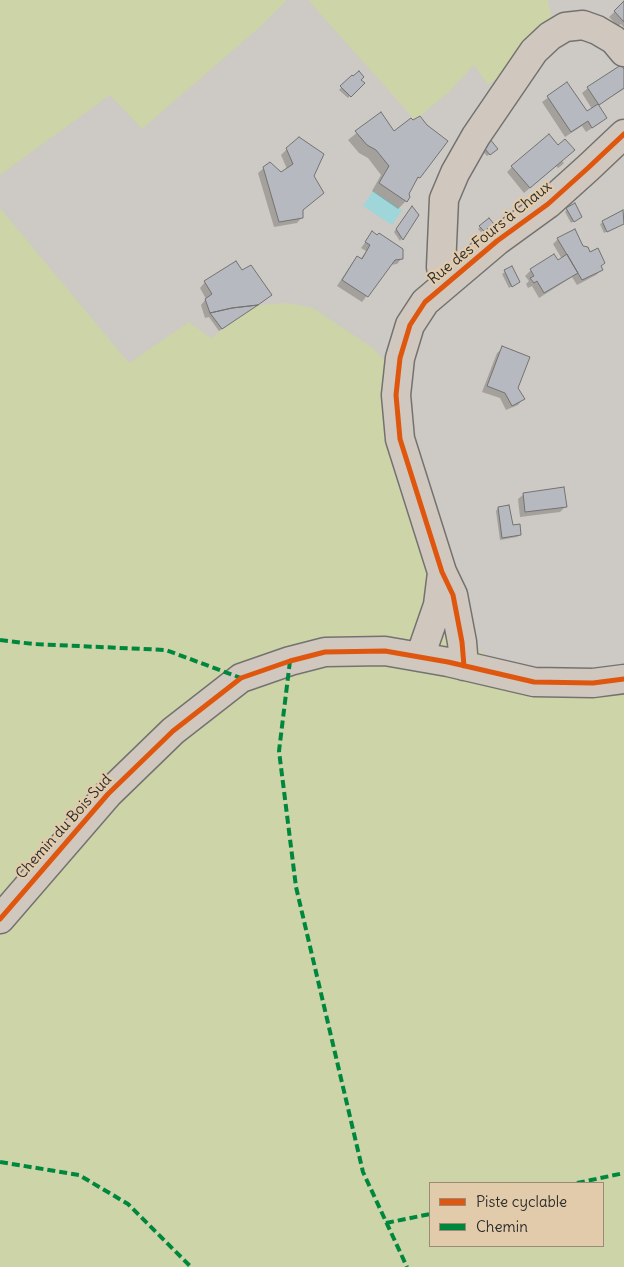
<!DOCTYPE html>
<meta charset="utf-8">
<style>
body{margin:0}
#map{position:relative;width:624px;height:1267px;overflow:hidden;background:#cdc9c4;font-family:Delius,sans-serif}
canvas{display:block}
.legend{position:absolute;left:429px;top:1182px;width:175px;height:65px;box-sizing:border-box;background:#e2cbab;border:1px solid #998b78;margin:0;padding:6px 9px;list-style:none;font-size:15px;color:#2b2b2b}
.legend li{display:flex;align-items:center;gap:10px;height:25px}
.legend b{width:25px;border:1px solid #998b78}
</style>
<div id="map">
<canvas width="624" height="1267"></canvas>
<ul class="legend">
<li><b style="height:6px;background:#df570e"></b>Piste cyclable</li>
<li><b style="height:6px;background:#00873e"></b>Chemin</li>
</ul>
</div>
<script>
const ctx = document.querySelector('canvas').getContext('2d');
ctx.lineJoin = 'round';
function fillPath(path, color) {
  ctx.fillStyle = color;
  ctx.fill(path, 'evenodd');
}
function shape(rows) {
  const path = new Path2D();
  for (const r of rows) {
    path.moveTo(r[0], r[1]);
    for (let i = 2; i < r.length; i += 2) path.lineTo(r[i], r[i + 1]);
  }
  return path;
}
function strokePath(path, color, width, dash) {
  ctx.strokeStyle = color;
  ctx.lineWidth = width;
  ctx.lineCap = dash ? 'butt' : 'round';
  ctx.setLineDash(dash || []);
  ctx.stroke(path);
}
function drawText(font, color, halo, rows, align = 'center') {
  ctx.font = font + ' Delius,sans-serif';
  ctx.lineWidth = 4.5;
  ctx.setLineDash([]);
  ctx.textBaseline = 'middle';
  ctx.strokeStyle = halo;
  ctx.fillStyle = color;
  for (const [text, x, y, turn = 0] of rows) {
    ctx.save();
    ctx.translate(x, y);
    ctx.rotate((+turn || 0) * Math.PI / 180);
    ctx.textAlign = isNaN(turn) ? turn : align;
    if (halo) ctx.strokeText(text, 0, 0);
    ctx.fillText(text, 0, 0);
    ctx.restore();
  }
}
const green = shape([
 [0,0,287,0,261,26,142,129,110,95,0,175],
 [308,0,548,0,556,39,522,59,488,85,474,65,449,92,415,120],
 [0,208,129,363,189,322,211,338,257,305,288,303,313,308,373,348,387,363,464,628,478,649,493,660,539,671,624,669,624,1267,0,1267],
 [430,1183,603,1183,603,1246,430,1246]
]);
const water = shape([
 [373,191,402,210,392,225,363,206]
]);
const shadow = shape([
 [624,3,624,28,621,24,618,26,609,17],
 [624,71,624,89,598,105,600,123,586,132,582,126,565,137,542,102,567,84,587,113,592,109,582,93,588,88],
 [352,76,360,80,363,83,348,98,339,90],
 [380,114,394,132,413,122,419,177,407,194,406,201,398,209,372,191,381,175,368,158,359,153,348,140],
 [480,148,496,149,487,156],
 [287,149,313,176,302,210,302,217,297,223,274,227,258,173,264,168,280,174,287,169,281,155],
 [562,161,564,163,562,165,558,168,556,166,524,193,507,172,512,167],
 [411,208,417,215,400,241,394,232],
 [567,209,581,217,571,223,565,212],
 [622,212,624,223,604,233,600,224],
 [490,226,481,232,478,229,480,227],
 [372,233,402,258,397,264,390,265,362,302,337,286,352,263,357,257,360,260,366,251,361,248],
 [558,239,582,247,602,270,596,275,577,285,572,277,539,298,532,286,528,288,526,284,529,281,525,276,531,270,554,256,557,261,562,259,553,244],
 [511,268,519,282,509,288,502,274],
 [242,272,270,295,265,300,219,331,209,317,205,318,201,305,206,299,200,288,205,282],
 [503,348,517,388,523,399,518,405,506,410,500,398,482,392,497,353],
 [524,494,565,507,560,512,520,517,518,499],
 [498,508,520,535,517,537,500,540,496,511]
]);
const building = shape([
 [624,1,624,22,614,11,624,1],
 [621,65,624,69,624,88,599,105,587,87,621,65],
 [359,71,364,77,361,80,365,83,351,97,340,86,352,75,353,76,359,71],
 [567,82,587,111,598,104,607,118,592,128,588,121,571,132,547,96,567,82],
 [381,112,394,131,411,118,413,120,420,116,427,125,448,141,420,178,418,177,409,194,410,197,407,202,379,183,389,166,376,150,367,145,355,131,381,112],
 [549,134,558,145,565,139,575,150,530,188,511,166,549,134],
 [299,137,324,154,314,176,324,193,303,210,303,218,279,222,263,167,270,162,281,172,293,164,286,148,299,137],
 [489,138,498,149,490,155,481,144,489,138],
 [575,203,582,217,574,222,566,208,575,203],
 [412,206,419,215,403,240,396,229,412,206],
 [623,210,624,224,607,232,602,221,623,210],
 [489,218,494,224,484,231,479,226,489,218],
 [575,229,583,246,588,247,590,252,598,248,605,263,601,266,603,270,582,280,557,238,575,229],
 [372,231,377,235,379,233,403,249,403,259,395,260,368,297,342,280,357,256,362,259,370,245,365,242,372,231],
 [554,254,558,260,567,254,578,273,544,293,537,281,534,283,530,278,534,276,530,269,554,254],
 [236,261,242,270,251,265,272,295,258,305,232,308,210,313,205,299,212,294,204,281,236,261],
 [512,266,520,282,512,287,504,270,512,266],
 [258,305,222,329,210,313,232,308,258,305],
 [502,346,530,357,518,388,525,399,512,406,505,393,487,386,502,346],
 [564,487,567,507,525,512,523,493,564,487],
 [509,505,513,525,520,524,521,535,502,538,498,507,509,505]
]);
const minor = shape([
 [452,278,441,267,444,199,455,173,476,136,534,51,550,36,565,27,583,25,597,30,614,40,624,52],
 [420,657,438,605,442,573],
 [464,666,462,642,453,595,442,572,400,439,396,395,400,358,410,325,425,302,497,241,548,204,588,168,624,134],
 [0,919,108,794,173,731,241,678,290,661,325,652,385,651,448,662,534,682,593,683,624,679]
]);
const quiet = shape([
 [0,640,33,644,166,650,241,678],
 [290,661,279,751,296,887,363,1172,407,1267],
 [0,1162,79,1175,128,1204,191,1267],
 [577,1183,624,1173],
 [386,1223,430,1214]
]);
const cycleway = shape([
 [464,666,462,642,453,595,442,572,400,439,396,395,400,358,410,325,425,302,497,241,548,204,588,168,624,134],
 [0,919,108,794,173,731,241,678,290,661,325,652,385,651,448,662,534,682,593,683,624,679]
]);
const streetNames = [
 ["Rue des Fours à Chaux",490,233,-39],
 ["Chemin du Bois Sud",64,827,-48]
];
fillPath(green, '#cdd4a8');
fillPath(water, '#9ed6da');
fillPath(shadow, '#0003');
fillPath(building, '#b6bac0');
strokePath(building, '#747270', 1);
strokePath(minor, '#747270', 31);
strokePath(minor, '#d0c8be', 28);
strokePath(quiet, '#00873e', 4, [8, 4]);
strokePath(cycleway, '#df570e', 5);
drawText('15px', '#2b2b2b', '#e2cbab', streetNames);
</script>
